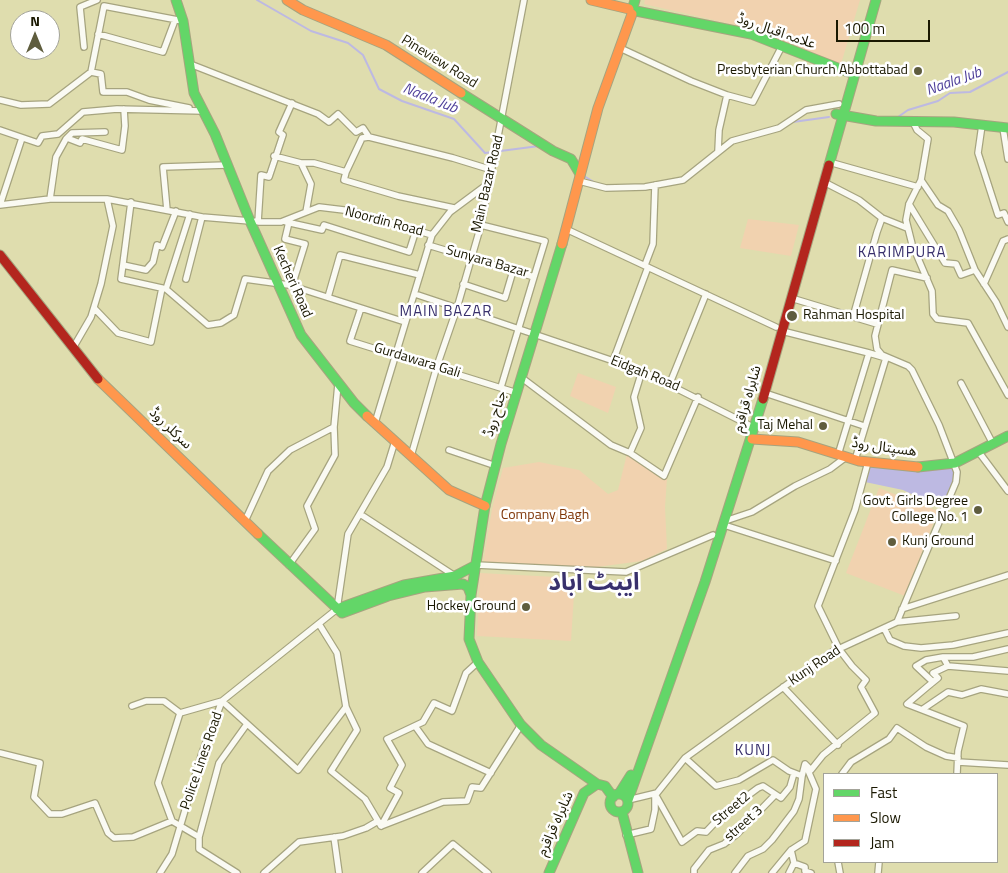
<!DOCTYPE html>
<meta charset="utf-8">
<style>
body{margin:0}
#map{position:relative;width:1008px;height:873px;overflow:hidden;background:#dfddae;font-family:"Titillium Web",sans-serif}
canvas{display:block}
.legend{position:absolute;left:823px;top:773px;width:175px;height:90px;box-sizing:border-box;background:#fff;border:1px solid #a3a399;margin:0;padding:6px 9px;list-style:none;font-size:15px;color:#1a1801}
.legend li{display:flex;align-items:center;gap:10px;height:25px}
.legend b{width:25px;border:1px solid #a3a399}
.north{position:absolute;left:10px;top:10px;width:50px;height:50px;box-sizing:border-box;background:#fff;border:1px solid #a3a399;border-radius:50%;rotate:0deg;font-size:14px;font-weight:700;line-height:20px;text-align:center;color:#1a1801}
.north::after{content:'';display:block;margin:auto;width:18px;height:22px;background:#5f5d3e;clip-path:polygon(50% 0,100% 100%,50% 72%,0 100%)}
.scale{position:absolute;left:836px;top:20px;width:94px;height:22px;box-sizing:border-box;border:2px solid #1a1801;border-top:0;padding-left:6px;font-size:15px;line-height:18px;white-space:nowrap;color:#1a1801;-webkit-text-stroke:4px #fff;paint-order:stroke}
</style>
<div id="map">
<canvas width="1008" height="873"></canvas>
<ul class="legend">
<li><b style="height:6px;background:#63d668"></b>Fast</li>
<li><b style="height:6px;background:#ff974d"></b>Slow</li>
<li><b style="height:6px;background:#b3261e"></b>Jam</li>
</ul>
<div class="north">N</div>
<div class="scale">100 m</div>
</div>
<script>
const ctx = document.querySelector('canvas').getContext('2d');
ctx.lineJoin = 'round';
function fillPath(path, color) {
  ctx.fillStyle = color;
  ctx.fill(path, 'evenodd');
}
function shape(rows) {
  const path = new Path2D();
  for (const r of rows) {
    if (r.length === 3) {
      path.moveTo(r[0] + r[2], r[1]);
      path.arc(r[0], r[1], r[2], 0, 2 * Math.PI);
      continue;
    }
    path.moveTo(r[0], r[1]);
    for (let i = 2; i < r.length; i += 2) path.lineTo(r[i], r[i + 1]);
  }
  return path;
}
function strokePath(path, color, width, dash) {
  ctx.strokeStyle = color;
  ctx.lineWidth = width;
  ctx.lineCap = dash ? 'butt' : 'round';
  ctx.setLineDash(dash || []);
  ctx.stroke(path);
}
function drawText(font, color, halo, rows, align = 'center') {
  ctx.font = font + ' "Titillium Web","Noto Sans Arabic",sans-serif';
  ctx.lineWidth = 5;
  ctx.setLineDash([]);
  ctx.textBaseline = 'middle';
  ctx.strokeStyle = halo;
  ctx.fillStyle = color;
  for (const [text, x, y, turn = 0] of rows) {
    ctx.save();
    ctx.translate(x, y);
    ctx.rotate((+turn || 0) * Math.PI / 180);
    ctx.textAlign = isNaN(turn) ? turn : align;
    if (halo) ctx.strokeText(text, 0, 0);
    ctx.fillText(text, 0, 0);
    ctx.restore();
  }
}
const green = shape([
 [645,0,860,0,841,64,814,59,753,29,644,4],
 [748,219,799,225,791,256,740,248],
 [578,373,616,387,608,413,570,396],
 [627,454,667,478,665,507,667,549,642,561,582,569,483,564,492,509,503,468,539,462,579,470,608,494,618,490],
 [879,488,938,511,905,596,846,573],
 [480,573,575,578,571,641,477,636]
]);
const water = shape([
 [868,465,953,465,955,473,943,509,903,490,865,482]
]);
const stream = shape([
 [257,0,311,31,348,43,363,55,379,89,402,101,454,119,485,153,539,146],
 [898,117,908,110,938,101,950,93,970,92,1008,72],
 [793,122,829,117],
 [584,176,597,184]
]);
const street = shape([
 [524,0,481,225,457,308,640,370,749,425],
 [98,34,163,52,175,20],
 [84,47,80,7,97,0],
 [620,48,691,81,727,95],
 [190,64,318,114,329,122,338,114,356,132,363,128,369,137,453,158,492,170],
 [91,72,101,74,103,92,127,92,149,100,189,108],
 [0,100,21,105,49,104,91,72,104,6,183,21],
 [913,122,917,130,928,139,921,180,938,205,948,211,959,230,975,270,996,302,1008,327],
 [982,125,978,153,998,215,1004,213,1008,222],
 [1003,128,1008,159],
 [0,130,38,143,42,136,58,134,83,112,117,109,203,111],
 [67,138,80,143,82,139,122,150,125,126,124,109],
 [718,151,719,130,727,95,753,102,782,46],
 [274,156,301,163,311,184,306,212],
 [829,162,918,187],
 [301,163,314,163,346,172,362,138,369,137],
 [346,172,344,180,398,196,454,208],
 [921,180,909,204,906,220,912,244,932,291,933,314,937,319,968,323,1008,395],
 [579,181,606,188,645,187,683,180,732,141,779,128,806,110,839,104],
 [824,182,859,200,882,218,907,228],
 [50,199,56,157,66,139,72,133,105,132],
 [131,202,121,279,166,289,208,325,221,323,234,315,245,279,289,285,405,322],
 [909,204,945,263,956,264,961,275,975,270],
 [0,205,50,199,107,199,202,217,262,222,281,222,319,207,352,211,432,235],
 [0,205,22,138],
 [167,210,163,167,227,165],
 [258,222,261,175,269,177,283,135,279,132,292,103],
 [286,222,322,230,324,225,409,252,416,230],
 [289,222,285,239,305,244,292,286],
 [566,229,776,327],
 [428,245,534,277,545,241,481,225],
 [123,265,146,270,153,262,157,245,162,247,176,211],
 [645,265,653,244,655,185],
 [186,279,202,217],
 [463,284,505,298,513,271],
 [984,284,1003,241,1008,239],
 [166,289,190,214],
 [328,297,340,255,420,275],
 [791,298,877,324],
 [94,308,118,333,151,342,162,288],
 [361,308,350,341,517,393],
 [853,317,877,232,882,218],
 [782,331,869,353],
 [73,348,91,317,101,284,113,226,107,199],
 [613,361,648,267],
 [642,371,634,397,641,428,630,453,664,476,698,397],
 [522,378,611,445,630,453],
 [670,383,706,294],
 [961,383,993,444],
 [501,387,534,277],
 [765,393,864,426],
 [375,423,432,235,450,212,489,183],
 [449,450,496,466],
 [978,451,1008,491],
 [838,455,869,353,886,358,855,460],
 [411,456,437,366,457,308,415,294],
 [360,514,455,576],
 [245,521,268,471,290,450,334,427,338,384],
 [725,521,752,512,795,486,830,469,846,457],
 [724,525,836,561],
 [289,565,315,529,307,506,335,455,334,427],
 [476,565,626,572,713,535],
 [902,609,1008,575],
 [897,622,956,616],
 [319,624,337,653,346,707,357,730,331,771,365,799,381,826,443,802,467,801,472,787,481,788,521,725],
 [884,628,890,640,904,646,921,648,953,645,1008,633],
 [943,657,973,657,1008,649],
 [948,666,1008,671],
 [933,682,916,666,926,660,943,657,948,666,933,673,938,678,927,687,907,704,964,726,958,751,957,774],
 [783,687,838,745],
 [132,706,146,701,164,701,180,713],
 [923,709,948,692,962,695,981,689,1008,694],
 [180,713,222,701,298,770,346,707],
 [415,726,428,744,491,773],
 [0,753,40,763,34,797,50,814,62,814,95,803,108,833,114,838,133,837,172,821,199,837,199,849,237,873],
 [685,758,716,786,739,780,773,760,789,771,802,776,805,764,811,770,823,755,875,713,861,687,866,680,852,666,839,649,818,606,855,510,868,462],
 [958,762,1008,765],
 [842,774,851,762,889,739,897,728,926,747,946,756,958,758],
 [628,800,657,793,685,758,832,652,897,622,956,482,957,472,939,425,912,370,908,366,882,355,877,349,875,336,892,270,927,278],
 [172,821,158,783,180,713],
 [381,826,399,793,390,788,402,765,387,739,423,722,434,703,452,711,466,673,478,662],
 [626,835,651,829,655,810,655,794,682,842,697,831,706,832,723,814,758,788,763,786,781,798,790,787,794,773],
 [199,837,219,763,247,724],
 [334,837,339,873],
 [791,850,805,841,816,789,807,768],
 [838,862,840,873],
 [160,873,172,854,202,753,222,701,337,609,348,534,387,467,395,441],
 [264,873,299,842,343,836,366,828,378,821],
 [422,873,453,844,488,873],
 [694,873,694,869,709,850,724,844,738,833,775,795],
 [735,873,748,856,763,849,772,840,794,811,799,799,802,776],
 [772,873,791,850,794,863],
 [789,873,794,863,805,867,805,871,811,873],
 [878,873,879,862]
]);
const fast = shape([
 [176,0,183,21,194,93,215,134,250,221,301,335,354,403,367,416],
 [633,7,635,0],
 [636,11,751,34,848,72],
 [461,93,553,151,571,159,580,174],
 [836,114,876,121,954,122,1008,128],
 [829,165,876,0],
 [562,244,501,444,485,506,471,595,469,639,478,662,521,725,541,745,597,784],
 [918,467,955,463,1008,436],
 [258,534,342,613,388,596,425,587,463,584,468,587,471,595],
 [337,609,404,585,455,576,476,565],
 [619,803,9],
 [619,794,631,775],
 [628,800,705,582,763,399],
 [622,812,638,873],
 [549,873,584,793,597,784,605,786,613,797]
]);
const slow = shape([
 [287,0,303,10,386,45,461,93],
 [591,0,629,9],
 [562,244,598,108,632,14],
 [98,379,258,534],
 [367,416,449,490,485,506],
 [752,439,798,442,859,461,918,467]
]);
const jam = shape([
 [0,255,98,379],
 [763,399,829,165]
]);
const markers = [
 [918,71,5,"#5f5d3e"],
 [792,316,6,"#5f5d3e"],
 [823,426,5,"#5f5d3e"],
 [978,510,5,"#5f5d3e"],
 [892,542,5,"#5f5d3e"],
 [526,607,5,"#5f5d3e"]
];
const streetNames = [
 ["علامہ اقبال روڈ",776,32,19],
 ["Pineview Road",439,62,32],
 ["Main Bazar Road",488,184,-77],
 ["Noordin Road",384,222,15],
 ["Sunyara Bazar",487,262,16],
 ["Kecheri Road",292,282,66],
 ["Gurdawara Gali",417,361,17],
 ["Eidgah Road",645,374,22],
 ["شاہراہ قراقرم",748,399,-74],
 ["جناح روڈ",496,414,-73],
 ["سرکلر روڈ",170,429,44],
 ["ھسپتال روڈ",884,448,8],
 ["Kunj Road",815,666,-34],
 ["Police Lines Road",202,761,-71],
 ["Street2",732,809,-40],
 ["شاہراہ قراقرم",556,824,-66],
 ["street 3",744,824,-42]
];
const poiNames = [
 ["Presbyterian Church Abbottabad",908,71],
 ["Rahman Hospital",803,316,"left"],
 ["Taj Mehal",813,426],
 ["Govt. Girls Degree",968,502],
 ["College No. 1",968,518],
 ["Kunj Ground",902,542,"left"],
 ["Hockey Ground",516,607]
];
const parkNames = [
 ["Company Bagh",545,516]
];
const waterNames = [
 ["Naala Jub",954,82,-20],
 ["Naala Jub",430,99,22]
];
const neighbourhoodNames = [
 ["KARIMPURA",902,253],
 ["MAIN BAZAR",446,312],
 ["KUNJ",753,751]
];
const townNames = [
 ["ایبٹ آباد",594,584]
];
fillPath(green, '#f1d2af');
fillPath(water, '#bdb9e2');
strokePath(stream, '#bdb9e2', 2);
strokePath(street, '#a6a47f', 8);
strokePath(fast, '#a6a47f', 11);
strokePath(slow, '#a6a47f', 11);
strokePath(jam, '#a6a47f', 11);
strokePath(street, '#fafaf3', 5.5);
strokePath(fast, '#63d668', 9);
strokePath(slow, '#ff974d', 9);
strokePath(jam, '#b3261e', 9);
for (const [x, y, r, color] of markers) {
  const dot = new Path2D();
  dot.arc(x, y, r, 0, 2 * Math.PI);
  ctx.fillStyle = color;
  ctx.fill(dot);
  strokePath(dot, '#fff', 2);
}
drawText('14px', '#1a1801', '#fff', streetNames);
drawText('14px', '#1a1801', '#fff', poiNames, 'right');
drawText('14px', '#7f3608', '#fff', parkNames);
drawText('italic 15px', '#4d3e99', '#fff', waterNames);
ctx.letterSpacing = '1px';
drawText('15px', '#38306c', '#fff', neighbourhoodNames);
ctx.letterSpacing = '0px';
drawText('bold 24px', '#38306c', '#fff', townNames);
</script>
